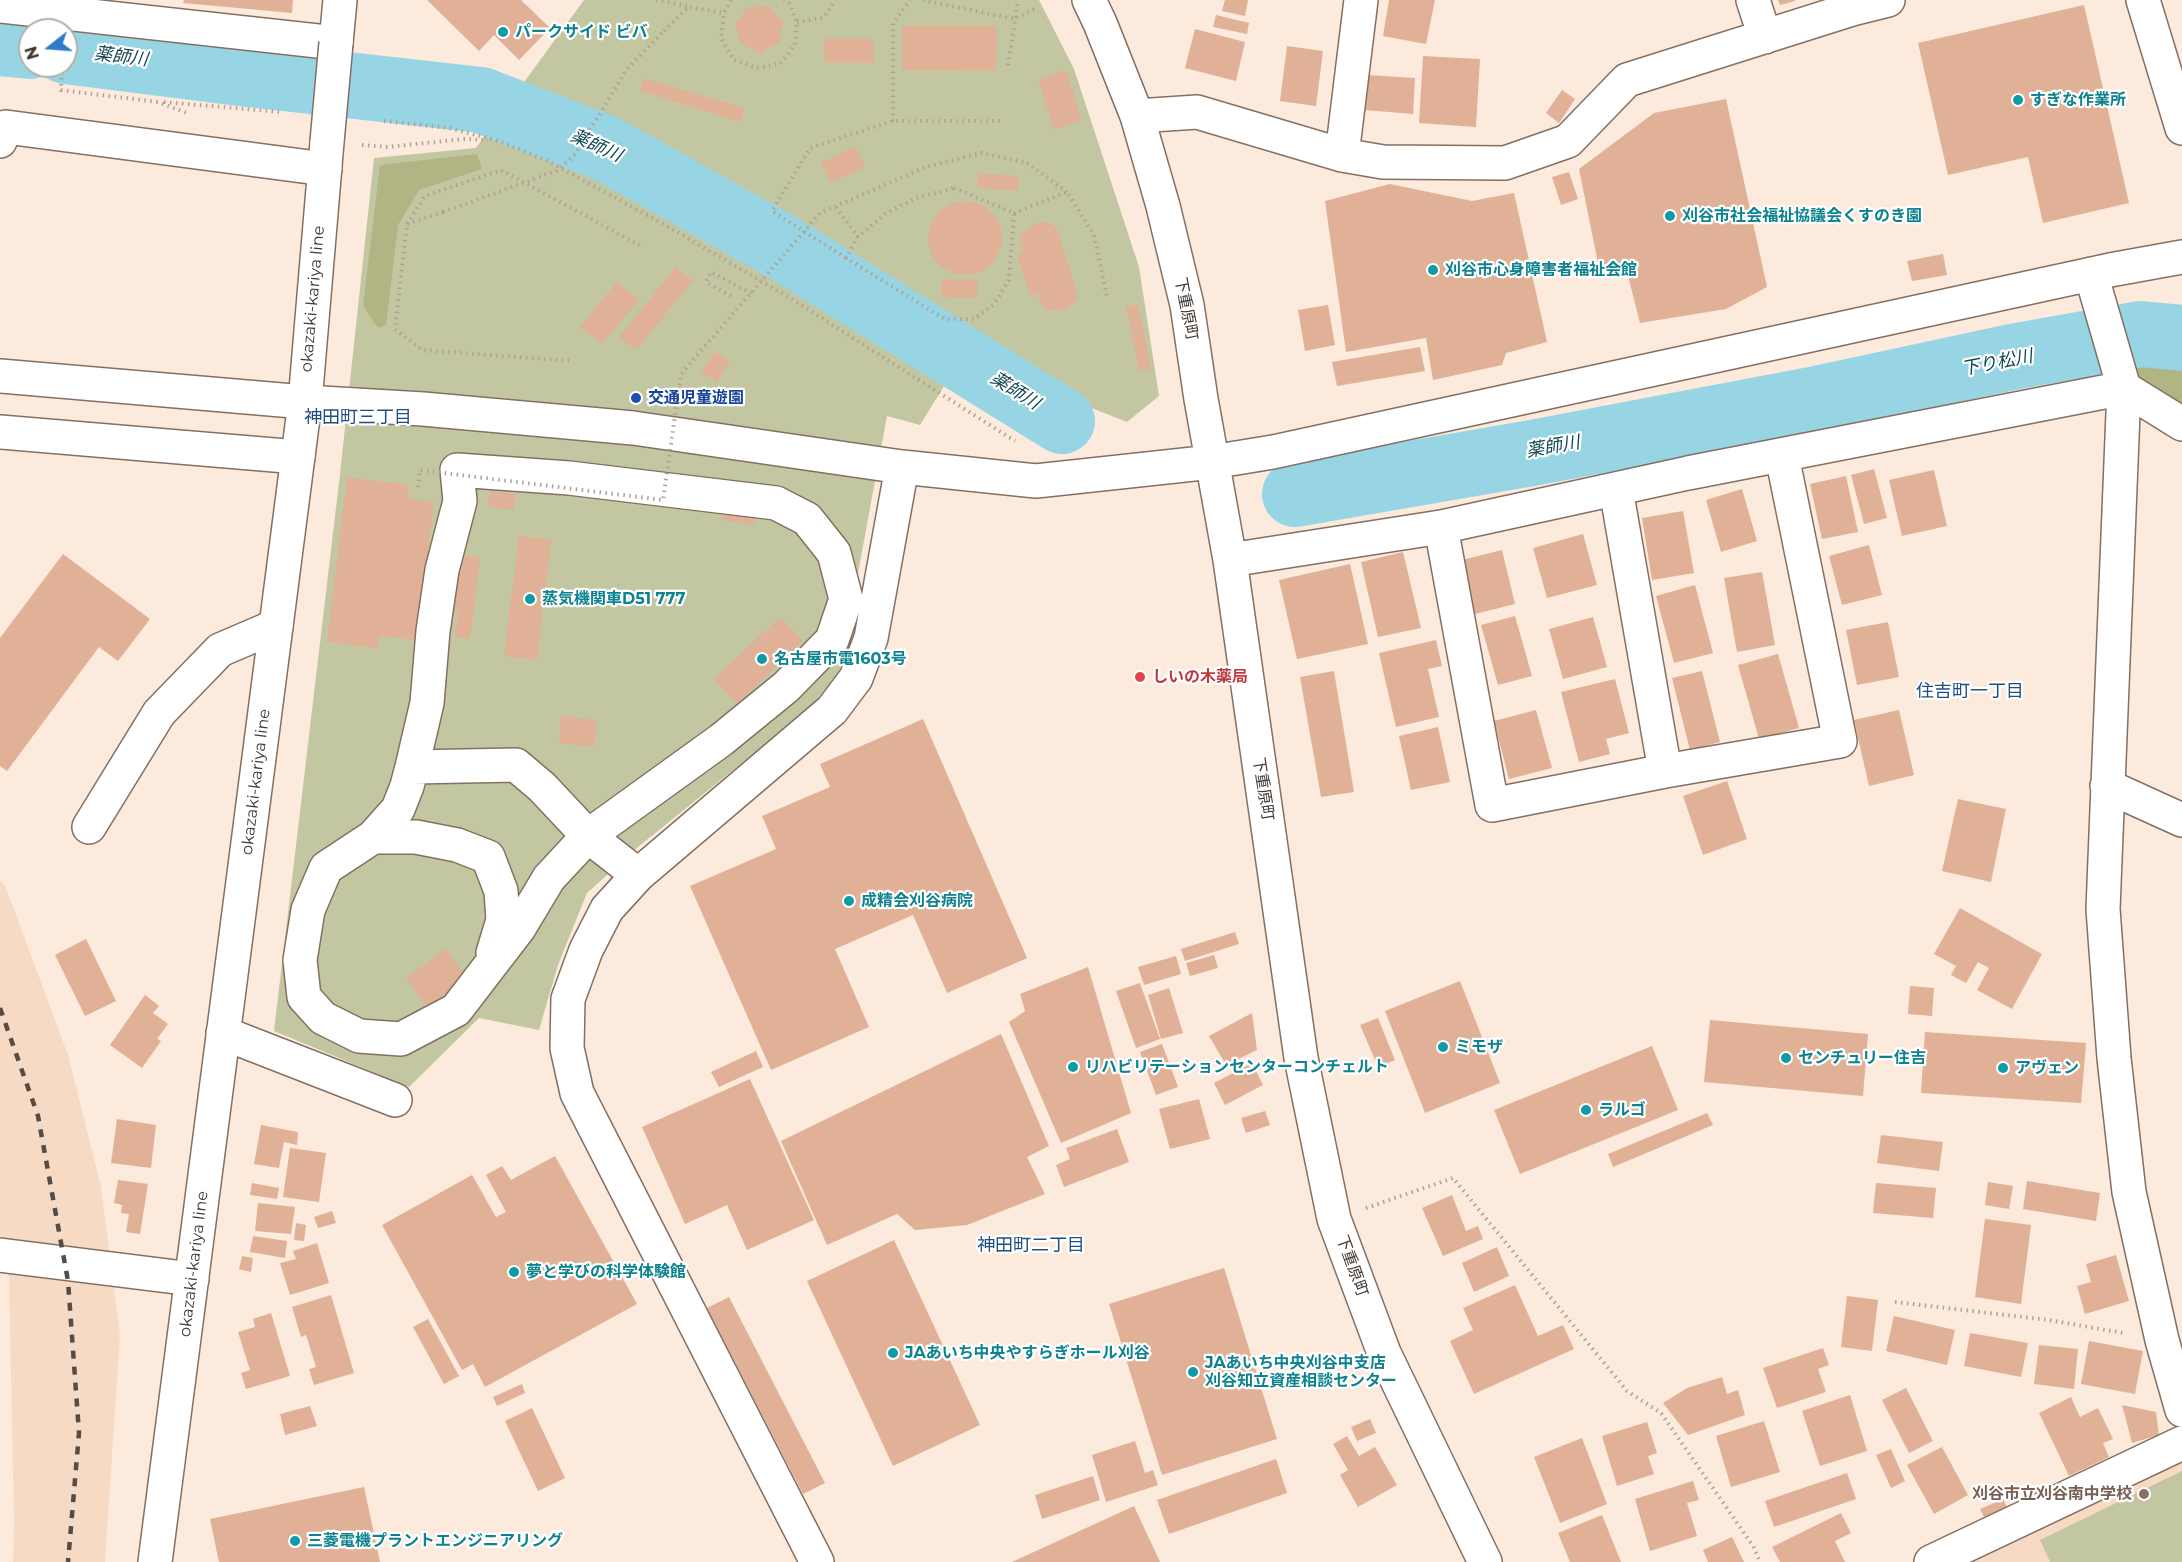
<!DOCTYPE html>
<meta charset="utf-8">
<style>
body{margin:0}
#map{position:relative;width:2182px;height:1562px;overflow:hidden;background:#fceadc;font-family:Montserrat,sans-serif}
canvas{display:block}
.north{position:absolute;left:18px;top:18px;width:60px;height:60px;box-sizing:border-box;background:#fff;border:2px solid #b3b0ad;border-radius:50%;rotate:253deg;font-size:16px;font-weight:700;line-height:24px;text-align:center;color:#423a33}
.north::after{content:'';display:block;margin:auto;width:21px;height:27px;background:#2f7bcb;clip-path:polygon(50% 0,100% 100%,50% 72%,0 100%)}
</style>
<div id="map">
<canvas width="2182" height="1562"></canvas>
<div class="north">N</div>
</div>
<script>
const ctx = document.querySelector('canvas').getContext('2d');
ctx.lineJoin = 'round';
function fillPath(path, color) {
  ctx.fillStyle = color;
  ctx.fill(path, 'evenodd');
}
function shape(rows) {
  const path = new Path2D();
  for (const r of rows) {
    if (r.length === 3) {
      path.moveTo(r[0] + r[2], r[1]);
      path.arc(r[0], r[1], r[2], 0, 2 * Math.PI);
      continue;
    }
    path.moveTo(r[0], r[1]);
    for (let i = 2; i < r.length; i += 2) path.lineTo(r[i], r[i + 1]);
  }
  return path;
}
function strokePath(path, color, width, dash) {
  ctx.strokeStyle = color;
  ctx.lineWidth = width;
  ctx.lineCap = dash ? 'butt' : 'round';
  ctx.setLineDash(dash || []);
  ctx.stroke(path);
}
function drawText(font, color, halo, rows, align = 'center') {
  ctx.font = font + ' Montserrat,"Noto Sans JP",sans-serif';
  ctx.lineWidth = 4.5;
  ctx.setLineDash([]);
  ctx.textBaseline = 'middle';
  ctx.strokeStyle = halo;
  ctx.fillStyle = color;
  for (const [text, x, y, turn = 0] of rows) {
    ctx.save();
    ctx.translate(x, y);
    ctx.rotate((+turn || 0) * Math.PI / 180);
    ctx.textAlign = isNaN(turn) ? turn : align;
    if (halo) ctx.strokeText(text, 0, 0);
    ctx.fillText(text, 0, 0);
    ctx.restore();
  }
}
const built = shape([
 [0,880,6,888,68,1055,101,1187,120,1335,105,1562,13,1562,14,1521,9,1278,0,1233],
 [2182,1457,2182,1562,1967,1562]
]);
const green = shape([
 [584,0,1039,0,1074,69,1139,267,1159,396,1127,422,1046,390,971,342,920,425,887,416,840,671,811,707,638,847,587,893,558,965,539,1030,479,1018,409,1087,274,1031,340,474,374,158,476,148],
 [2182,1471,2182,1562,2050,1562,2040,1540]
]);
const forest = shape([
 [477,154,482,169,419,190,398,225,386,325,378,328,363,306,380,165],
 [2182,330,2182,431,2116,358]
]);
const river = shape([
 [0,43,30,46],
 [66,51,240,73,481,100,605,148,775,243,1062,421],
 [1295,494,1532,453,1812,400,2012,357,2141,334,2182,338]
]);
const building = shape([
 [184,0,293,0,292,13,183,3],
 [427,0,521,0,550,28,519,60,494,35,479,51],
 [1225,0,1248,0,1245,16,1222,11],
 [1389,0,1435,0,1426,44,1383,36],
 [1778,0,1795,0,1795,1,1780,5],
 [2084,5,2129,203,2043,223,2028,157,1948,175,1918,43],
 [769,6,783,22,779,43,761,53,741,44,735,24,748,7],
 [1216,15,1249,23,1247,34,1213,27],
 [902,26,997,26,996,71,902,70],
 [1195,29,1245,42,1236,81,1185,68],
 [824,39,873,39,874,63,825,63],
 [1287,46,1323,51,1316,106,1280,101],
 [1423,56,1480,59,1476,127,1419,123],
 [1066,70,1082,120,1054,130,1038,79],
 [1367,75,1415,78,1413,114,1365,110],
 [643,78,745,108,741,122,640,91],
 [1562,90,1575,99,1559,123,1546,113],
 [1726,99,1767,287,1726,309,1640,323,1626,268,1598,263,1579,169,1654,113],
 [855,146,865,167,831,183,821,163],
 [1569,172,1578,199,1561,205,1552,177],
 [978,173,1019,176,1018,191,977,188],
 [1390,184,1472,201,1514,193,1547,342,1506,353,1502,365,1433,380,1426,338,1346,352,1325,201],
 [965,238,37],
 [1044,222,1052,224,1057,229,1077,293,1077,300,1063,311,1047,310,1041,303,1038,294,1030,296,1017,255,1023,253,1020,242,1021,234,1035,223],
 [1943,254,1947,275,1912,281,1907,261],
 [676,267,693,281,636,350,619,337],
 [942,279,977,280,977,298,941,297],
 [617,282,639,300,602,344,580,327],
 [1138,304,1151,369,1139,371,1126,306],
 [1328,305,1335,345,1305,351,1298,310],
 [1420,347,1425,371,1337,386,1332,362],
 [716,351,730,361,717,382,701,372],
 [1874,469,1887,518,1864,524,1851,475],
 [1934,470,1947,526,1902,536,1889,480],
 [1846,476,1858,532,1822,539,1810,484],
 [347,477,409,485,407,498,434,502,417,641,379,635,377,648,327,642],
 [1742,489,1757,541,1721,552,1706,500],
 [490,491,516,494,513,510,488,507],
 [724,506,756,511,754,525,722,520],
 [1683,511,1694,573,1652,580,1642,518],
 [1583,534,1597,585,1547,598,1533,548],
 [519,536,551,540,537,660,504,656],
 [1869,545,1882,595,1842,605,1829,556],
 [1502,550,1515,604,1475,614,1462,560],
 [1403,552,1421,628,1378,637,1361,562],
 [63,554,150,619,118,661,99,647,7,771,0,766,0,638],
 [463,555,480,557,470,639,455,637,458,611,443,610,447,573,461,574],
 [1350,564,1368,644,1297,659,1279,580],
 [1762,572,1775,645,1737,652,1724,578],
 [1695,585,1713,653,1674,663,1656,596],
 [1515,616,1532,676,1498,685,1481,625],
 [780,617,803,641,737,704,714,679],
 [1593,617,1607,667,1563,679,1549,629],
 [1888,622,1899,677,1857,685,1846,630],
 [1436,640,1442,666,1428,669,1439,717,1396,727,1379,653],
 [1778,654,1799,728,1759,739,1738,665],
 [1334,671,1354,792,1321,797,1300,677],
 [1702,671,1720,742,1690,750,1672,678],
 [1615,679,1629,733,1606,739,1610,754,1579,762,1561,692],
 [1536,710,1552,768,1509,779,1494,721],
 [1899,710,1914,775,1869,786,1854,720],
 [561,716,597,720,594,747,559,743],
 [923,719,1027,958,947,993,913,915,835,949,869,1027,771,1070,690,886,776,849,762,816,830,787,820,764],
 [1438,727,1450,782,1411,790,1399,736],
 [1727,781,1747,839,1703,855,1683,796],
 [1958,799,2006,809,1991,882,1942,871],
 [1960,908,2042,954,2012,1009,1977,990,1989,968,1978,962,1966,983,1951,975,1956,966,1934,954],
 [1235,932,1239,944,1185,961,1181,949],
 [86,939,116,1001,85,1016,55,955],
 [446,949,467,978,427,1007,406,978],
 [1214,955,1218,968,1190,976,1186,963],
 [1176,956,1181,974,1144,985,1138,967],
 [1088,967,1131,1113,1061,1143,1009,1022,1025,1011,1020,994],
 [1460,981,1500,1083,1425,1113,1385,1011],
 [1140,983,1160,1039,1136,1048,1116,991],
 [1910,986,1934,988,1932,1016,1908,1014],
 [1169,988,1183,1033,1161,1039,1148,995],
 [145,995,159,1006,153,1013,168,1024,157,1039,161,1041,142,1068,110,1045],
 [1252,1013,1257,1050,1226,1065,1209,1036],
 [1378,1018,1395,1060,1378,1067,1360,1025],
 [1710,1020,1868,1034,1863,1096,1704,1082],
 [1925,1032,2086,1043,2081,1103,1921,1093],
 [1001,1034,1049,1146,1027,1157,1045,1194,967,1225,915,1230,897,1214,827,1245,781,1141],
 [1162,1044,1178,1087,1156,1095,1140,1052],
 [1652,1046,1678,1110,1520,1174,1494,1110],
 [756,1051,763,1067,719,1087,711,1072],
 [1252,1063,1263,1085,1225,1105,1214,1083],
 [750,1079,814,1220,747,1250,727,1205,685,1224,642,1127],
 [1199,1099,1210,1139,1170,1149,1159,1109],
 [1265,1111,1270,1125,1246,1133,1241,1118],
 [1707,1113,1713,1125,1613,1167,1608,1154],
 [117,1119,156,1125,151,1168,111,1163],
 [261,1125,298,1132,297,1145,284,1142,279,1168,254,1164],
 [1117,1129,1129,1162,1064,1187,1056,1165,1070,1159,1066,1148],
 [1881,1135,1943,1142,1939,1171,1877,1163],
 [290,1148,326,1153,319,1202,283,1197],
 [555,1156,637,1304,485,1387,473,1364,462,1370,382,1225,472,1175,496,1217,506,1212,486,1175,502,1166,511,1180],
 [118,1180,148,1184,140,1234,126,1232,129,1214,121,1213,122,1205,114,1203],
 [2027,1181,2100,1193,2096,1221,2023,1209],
 [1988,1182,2013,1186,2009,1209,1985,1205],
 [252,1183,279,1188,277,1199,250,1195],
 [1876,1183,1936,1188,1933,1218,1873,1213],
 [1452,1195,1466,1231,1478,1226,1483,1239,1443,1256,1422,1208],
 [258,1203,295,1207,291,1234,255,1231],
 [332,1211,336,1223,318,1228,314,1217],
 [1985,1219,2031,1225,2021,1304,1975,1297],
 [296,1223,306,1225,304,1241,294,1240],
 [253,1236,287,1241,285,1258,250,1252],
 [894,1240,980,1425,893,1466,807,1281],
 [317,1243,329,1283,290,1295,280,1263,296,1259,293,1251],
 [1497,1247,1509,1276,1474,1292,1462,1263],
 [2116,1255,2129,1301,2085,1314,2077,1286,2091,1282,2086,1264],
 [242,1256,253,1258,251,1272,239,1269],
 [1224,1268,1277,1439,1162,1475,1109,1304],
 [1515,1285,1538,1336,1563,1325,1574,1349,1474,1394,1450,1341,1473,1330,1463,1308],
 [331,1295,354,1373,314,1385,309,1369,316,1367,306,1335,301,1337,292,1307],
 [1847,1296,1878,1300,1872,1351,1841,1347],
 [729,1297,825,1483,803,1494,707,1308],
 [271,1313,290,1376,246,1389,241,1373,250,1370,238,1332,255,1327,253,1319],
 [1894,1316,1955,1330,1947,1365,1886,1351],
 [428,1319,459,1376,444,1384,413,1327],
 [1970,1333,2028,1343,2021,1377,1964,1366],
 [2089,1341,2143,1351,2135,1394,2081,1384],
 [2039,1345,2078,1349,2074,1389,2034,1384],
 [1823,1348,1829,1365,1818,1369,1826,1392,1777,1408,1763,1368],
 [1722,1377,1727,1394,1738,1390,1745,1415,1688,1435,1663,1403,1687,1388],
 [522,1384,525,1393,497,1406,493,1397],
 [1906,1388,1933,1441,1909,1453,1882,1400],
 [1850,1395,1867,1451,1820,1466,1802,1411],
 [2071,1397,2080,1417,2098,1408,2113,1439,2103,1443,2109,1457,2069,1476,2039,1413],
 [2122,1405,2156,1412,2159,1435,2132,1443],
 [310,1406,317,1426,285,1435,280,1414],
 [532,1408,565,1478,538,1491,505,1421],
 [1370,1419,1376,1433,1357,1441,1351,1427],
 [1764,1421,1780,1472,1731,1487,1716,1436],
 [1647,1422,1657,1453,1648,1456,1654,1474,1617,1486,1602,1436],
 [1347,1436,1359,1456,1375,1447,1397,1485,1358,1507,1340,1475,1348,1470,1333,1444],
 [1582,1438,1607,1504,1560,1523,1534,1457],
 [1135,1441,1145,1473,1153,1470,1158,1485,1106,1502,1092,1455],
 [1942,1447,1968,1495,1934,1514,1907,1465],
 [1891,1449,1905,1481,1891,1488,1876,1455],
 [1276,1459,1287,1493,1169,1534,1157,1500],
 [1847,1473,1856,1499,1774,1527,1765,1501],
 [1093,1476,1100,1500,1042,1519,1035,1495],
 [1693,1481,1699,1500,1687,1503,1697,1536,1650,1551,1635,1499],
 [364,1487,380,1562,219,1562,210,1519],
 [2003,1499,2007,1507,1984,1517,1980,1509],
 [1134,1506,1160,1562,1012,1562],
 [1841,1513,1851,1533,1835,1541,1845,1562,1780,1562,1772,1547],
 [1602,1515,1621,1562,1570,1562,1558,1533],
 [1732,1537,1744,1562,1708,1562,1703,1550]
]);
const path = shape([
 [656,0,687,6],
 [731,0,724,13,721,38,734,60,757,68,780,64,795,45,797,22,789,3,784,0],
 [923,0,1014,19,1035,9],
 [797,22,823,18,836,0],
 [664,31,688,7,724,13],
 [1008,65,1018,0],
 [62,66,61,90,158,102,187,113],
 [164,102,281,112],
 [384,121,449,128,496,140,546,160,667,226,790,298,1015,441],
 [893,121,893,23,910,0],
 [362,145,386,147,465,139,488,140],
 [1027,163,1067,192],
 [954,188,1014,213,1009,280,994,304,974,319,945,319,846,258,858,237,886,213,916,198,954,188],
 [836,207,858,237],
 [443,212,407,224,395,329,422,350,571,361],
 [1014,213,1067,192,1094,235,1107,297],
 [407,224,425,196,501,170,641,246],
 [846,258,772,211,810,148,893,121,1000,121],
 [731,296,706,282,711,272,751,293],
 [1366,1208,1453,1178,1627,1391,1661,1413,1753,1546,1760,1562],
 [1895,1302,2049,1320,2123,1333]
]);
const minor = shape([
 [1089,0,1100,23,1137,116,1163,206,1187,305,1201,399,1230,560,1301,1058,1334,1219,1384,1353,1485,1562],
 [1753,0,1765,37],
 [2143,0,2182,128],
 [0,6,336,43],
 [1137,116,1197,112,1342,155,1383,162,1505,163,1568,141,1627,80,1852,9,1888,0],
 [0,141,6,127,325,169],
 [1342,155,1361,0],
 [2091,274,2124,388,2182,424],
 [0,376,305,402,423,409,633,428,902,467,1036,481,1212,462,1273,452,2110,270,2182,257],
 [0,432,298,457],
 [1616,489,1665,771],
 [1441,527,1492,805,1665,771,1840,741,1782,456],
 [1230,560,1441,527,1688,473,2124,388,2103,909,2114,1058,2129,1192,2162,1340,2182,1410],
 [412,767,407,786,398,809,373,837,326,868,308,910,300,960,304,997,323,1018,359,1036,401,1039,456,1010,519,928,549,878,588,836,721,740,786,687,832,640,846,599,834,553,807,519,776,503,569,478,457,470,460,501,442,570,433,631,427,703,412,767,516,765,542,787,588,836,638,875],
 [2107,786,2182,820],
 [89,827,159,713,220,650,276,626],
 [373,837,416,837,457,845,488,857,501,891,503,920,493,953],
 [223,1033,395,1100],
 [0,1255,192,1279],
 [817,1562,577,1093,567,1048,568,999,586,950,607,909,638,875,832,710,856,678,871,638,902,467],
 [1931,1562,2182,1443]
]);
const major = shape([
 [336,43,340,0],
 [155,1562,305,402,327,142]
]);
const rail = shape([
 [0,1008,38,1116,68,1281,79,1433,68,1562]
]);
const pathBridge = shape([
 [443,212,556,171,574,156,627,69,664,31],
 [418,487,420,470,663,500,681,374,820,213,926,167,981,153,1027,163]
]);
const majorBridge = shape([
 [327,142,336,43]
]);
const markers = [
 [503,32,6,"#0f9aa8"],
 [2018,100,6,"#0f9aa8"],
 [1670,216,6,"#0f9aa8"],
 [1433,270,6,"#0f9aa8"],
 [636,398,6,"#1a4fb4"],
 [530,599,6,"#0f9aa8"],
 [762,659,6,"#0f9aa8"],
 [1140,677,6,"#e0444e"],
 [849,901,6,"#0f9aa8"],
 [1443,1047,6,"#0f9aa8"],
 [1786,1058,6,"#0f9aa8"],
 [1073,1067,6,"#0f9aa8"],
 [2003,1068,6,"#0f9aa8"],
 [1586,1110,6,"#0f9aa8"],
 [514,1272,6,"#0f9aa8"],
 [893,1353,6,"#0f9aa8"],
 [1193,1372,6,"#0f9aa8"],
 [2144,1494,6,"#8d6e63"],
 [295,1541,6,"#0f9aa8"]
];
const cultureNames = [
 ["パークサイド ビバ",515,32],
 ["すぎな作業所",2030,100],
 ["刈谷市社会福祉協議会くすのき園",1682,216],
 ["刈谷市心身障害者福祉会館",1445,270],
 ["蒸気機関車D51 777",542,599],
 ["名古屋市電1603号",774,659],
 ["成精会刈谷病院",861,901],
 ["ミモザ",1455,1047],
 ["センチュリー住吉",1798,1058],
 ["リハビリテーションセンターコンチェルト",1085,1067],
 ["アヴェン",2015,1068],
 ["ラルゴ",1598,1110],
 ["夢と学びの科学体験館",526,1272],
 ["JAあいち中央やすらぎホール刈谷",905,1353],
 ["JAあいち中央刈谷中支店",1205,1363],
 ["刈谷知立資産相談センター",1205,1381],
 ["三菱電機プラントエンジニアリング",307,1541]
];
const streetNames = [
 ["okazaki-kariya line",313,299,-85],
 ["下重原町",1186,309,79],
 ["okazaki-kariya line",256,782,-83],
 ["下重原町",1263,789,81],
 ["okazaki-kariya line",194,1264,-83],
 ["下重原町",1352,1266,70]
];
const transitNames = [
 ["交通児童遊園",648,398]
];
const healthNames = [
 ["しいの木薬局",1152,677]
];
const educationNames = [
 ["刈谷市立刈谷南中学校",2132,1494]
];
const waterNames = [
 ["薬師川",121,57,7],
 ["薬師川",596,146,24],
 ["下り松川",1997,363,-11],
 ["薬師川",1015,391,32],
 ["薬師川",1553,447,-10]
];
const neighbourhoodNames = [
 ["神田町三丁目",358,418],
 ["住吉町一丁目",1970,692],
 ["神田町二丁目",1031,1246]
];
fillPath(built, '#f7dac4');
fillPath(green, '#c3c7a1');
fillPath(forest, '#b1b584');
strokePath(river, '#97d5e5', 66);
fillPath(building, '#e0b196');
strokePath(minor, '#847062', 36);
strokePath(major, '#847062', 36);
strokePath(path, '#afa196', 4, [1.5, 4.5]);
strokePath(minor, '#fff', 33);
strokePath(major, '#fff', 33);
strokePath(rail, '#554c45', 4.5, [8, 8]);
strokePath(majorBridge, '#847062', 36, []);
strokePath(pathBridge, '#afa196', 4, [1.5, 4.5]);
strokePath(majorBridge, '#fff', 33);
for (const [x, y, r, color] of markers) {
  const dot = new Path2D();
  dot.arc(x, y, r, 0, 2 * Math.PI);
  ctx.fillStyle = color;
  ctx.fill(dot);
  strokePath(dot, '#fff', 2);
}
drawText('bold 16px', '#0d838f', '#fff', cultureNames, 'left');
drawText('16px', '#423a33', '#fff', streetNames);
drawText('bold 16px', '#164399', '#fff', transitNames, 'left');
drawText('bold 16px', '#be3a42', '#fff', healthNames, 'left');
drawText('bold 16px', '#785e54', '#fff', educationNames, 'right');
drawText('italic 18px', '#114854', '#fff', waterNames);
drawText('18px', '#1f4f82', '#fff', neighbourhoodNames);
</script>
